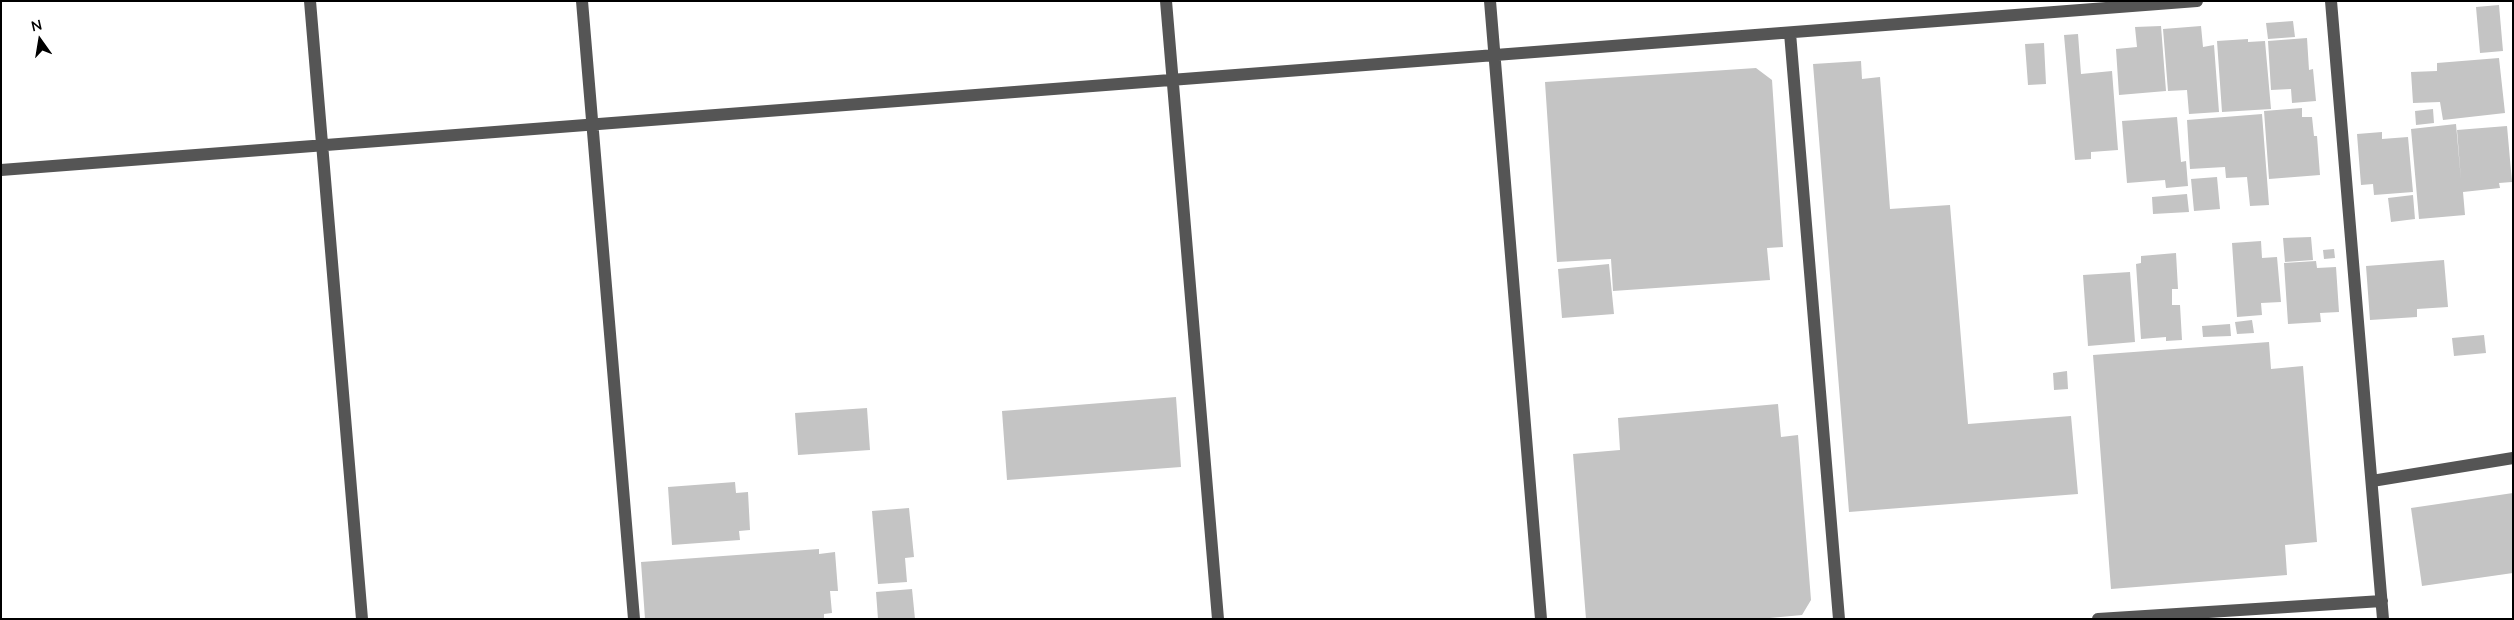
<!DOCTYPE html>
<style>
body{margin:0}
#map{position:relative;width:2514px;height:620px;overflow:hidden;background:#fff;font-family:Mulish,sans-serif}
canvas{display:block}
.frame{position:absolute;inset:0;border:2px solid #000;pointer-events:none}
.north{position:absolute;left:15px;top:15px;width:50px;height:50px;-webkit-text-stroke:4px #fff;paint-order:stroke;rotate:347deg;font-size:14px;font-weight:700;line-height:20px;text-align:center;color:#000}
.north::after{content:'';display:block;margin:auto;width:18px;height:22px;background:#000;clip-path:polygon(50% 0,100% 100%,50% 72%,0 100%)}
</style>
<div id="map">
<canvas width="2514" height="620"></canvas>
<div class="frame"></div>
<div class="north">N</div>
</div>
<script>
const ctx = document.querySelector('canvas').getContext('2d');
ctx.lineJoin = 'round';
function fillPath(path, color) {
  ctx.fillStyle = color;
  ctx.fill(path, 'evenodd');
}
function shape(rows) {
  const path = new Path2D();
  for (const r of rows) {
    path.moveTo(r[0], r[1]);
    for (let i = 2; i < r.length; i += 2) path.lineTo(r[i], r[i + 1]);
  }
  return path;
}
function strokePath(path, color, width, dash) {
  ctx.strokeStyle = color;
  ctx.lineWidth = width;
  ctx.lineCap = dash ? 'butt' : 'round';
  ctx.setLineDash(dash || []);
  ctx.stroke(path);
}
const building = shape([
 [2499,5,2503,51,2480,53,2476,7],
 [2293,21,2295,37,2268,39,2266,23],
 [2161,26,2166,91,2119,95,2116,49,2137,47,2135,27],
 [2201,26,2203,47,2214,45,2219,112,2189,114,2187,90,2168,91,2163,29],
 [2078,34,2081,74,2112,71,2118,150,2091,152,2091,159,2075,160,2064,35],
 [2307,38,2309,70,2313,69,2316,101,2292,103,2291,89,2271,90,2268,41],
 [2248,39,2248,42,2265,41,2271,109,2222,112,2217,41],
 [2044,43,2046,84,2028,85,2025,44],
 [2499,58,2505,113,2443,120,2440,102,2413,103,2411,72,2437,71,2437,63],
 [1861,61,1862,79,1880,77,1890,209,1950,205,1968,424,2071,416,2078,494,1849,512,1813,64],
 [1756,68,1772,80,1783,247,1767,248,1770,280,1613,291,1611,259,1557,262,1545,82],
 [2302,108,2302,117,2312,117,2314,136,2317,136,2320,175,2269,179,2264,111],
 [2433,109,2434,123,2416,125,2415,111],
 [2262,114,2269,205,2250,206,2247,177,2226,178,2225,167,2190,169,2187,120],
 [2177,117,2181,162,2186,161,2188,186,2166,188,2165,180,2127,183,2122,121],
 [2456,124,2461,180,2457,130,2507,126,2512,182,2499,183,2500,188,2463,192,2465,215,2419,219,2411,129],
 [2382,132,2382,139,2408,137,2413,192,2374,195,2373,184,2361,185,2357,134],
 [2217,177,2220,209,2194,211,2191,179],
 [2187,194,2189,212,2153,214,2152,197],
 [2413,195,2415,219,2391,222,2388,198],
 [2311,237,2313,260,2285,262,2283,238],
 [2261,241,2262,258,2277,257,2281,302,2261,303,2262,315,2237,317,2232,243],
 [2334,249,2335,258,2324,259,2323,250],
 [2176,253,2178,289,2172,289,2172,305,2180,305,2182,340,2166,341,2166,337,2141,339,2136,264,2141,263,2141,256],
 [2444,260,2448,307,2417,309,2417,317,2370,320,2366,266],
 [2316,261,2317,268,2336,267,2339,312,2320,313,2321,322,2288,324,2284,263],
 [1609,264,1614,314,1562,318,1558,269],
 [2130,272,2135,342,2088,346,2083,275],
 [2252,320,2254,333,2237,334,2235,322],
 [2230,324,2231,336,2203,337,2202,326],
 [2484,335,2486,353,2454,356,2452,338],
 [2269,342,2271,369,2303,366,2317,542,2285,545,2287,575,2111,589,2093,355],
 [2067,371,2068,389,2054,390,2053,373],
 [1176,397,1181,467,1007,480,1002,411],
 [1778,404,1781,437,1798,435,1811,600,1802,615,1759,619,1586,619,1573,454,1620,450,1618,418],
 [867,408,870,450,798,455,795,413],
 [735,482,736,493,748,492,750,530,739,531,740,540,672,545,668,487],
 [2513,493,2513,573,2422,586,2411,508],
 [909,508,914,557,905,558,907,582,878,584,872,511],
 [819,549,819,554,835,552,838,591,830,591,832,613,824,614,824,619,645,619,641,562],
 [912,589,915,619,878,619,876,592]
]);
const minor = shape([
 [310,1,362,619],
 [582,1,634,619],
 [1166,1,1218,619],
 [1490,1,1541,619],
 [2331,1,2383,619],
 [1790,33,1839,619],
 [1,170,2197,1],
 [2372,481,2513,458],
 [2098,619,2382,601]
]);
fillPath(building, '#c4c4c4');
strokePath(minor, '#555', 12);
</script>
